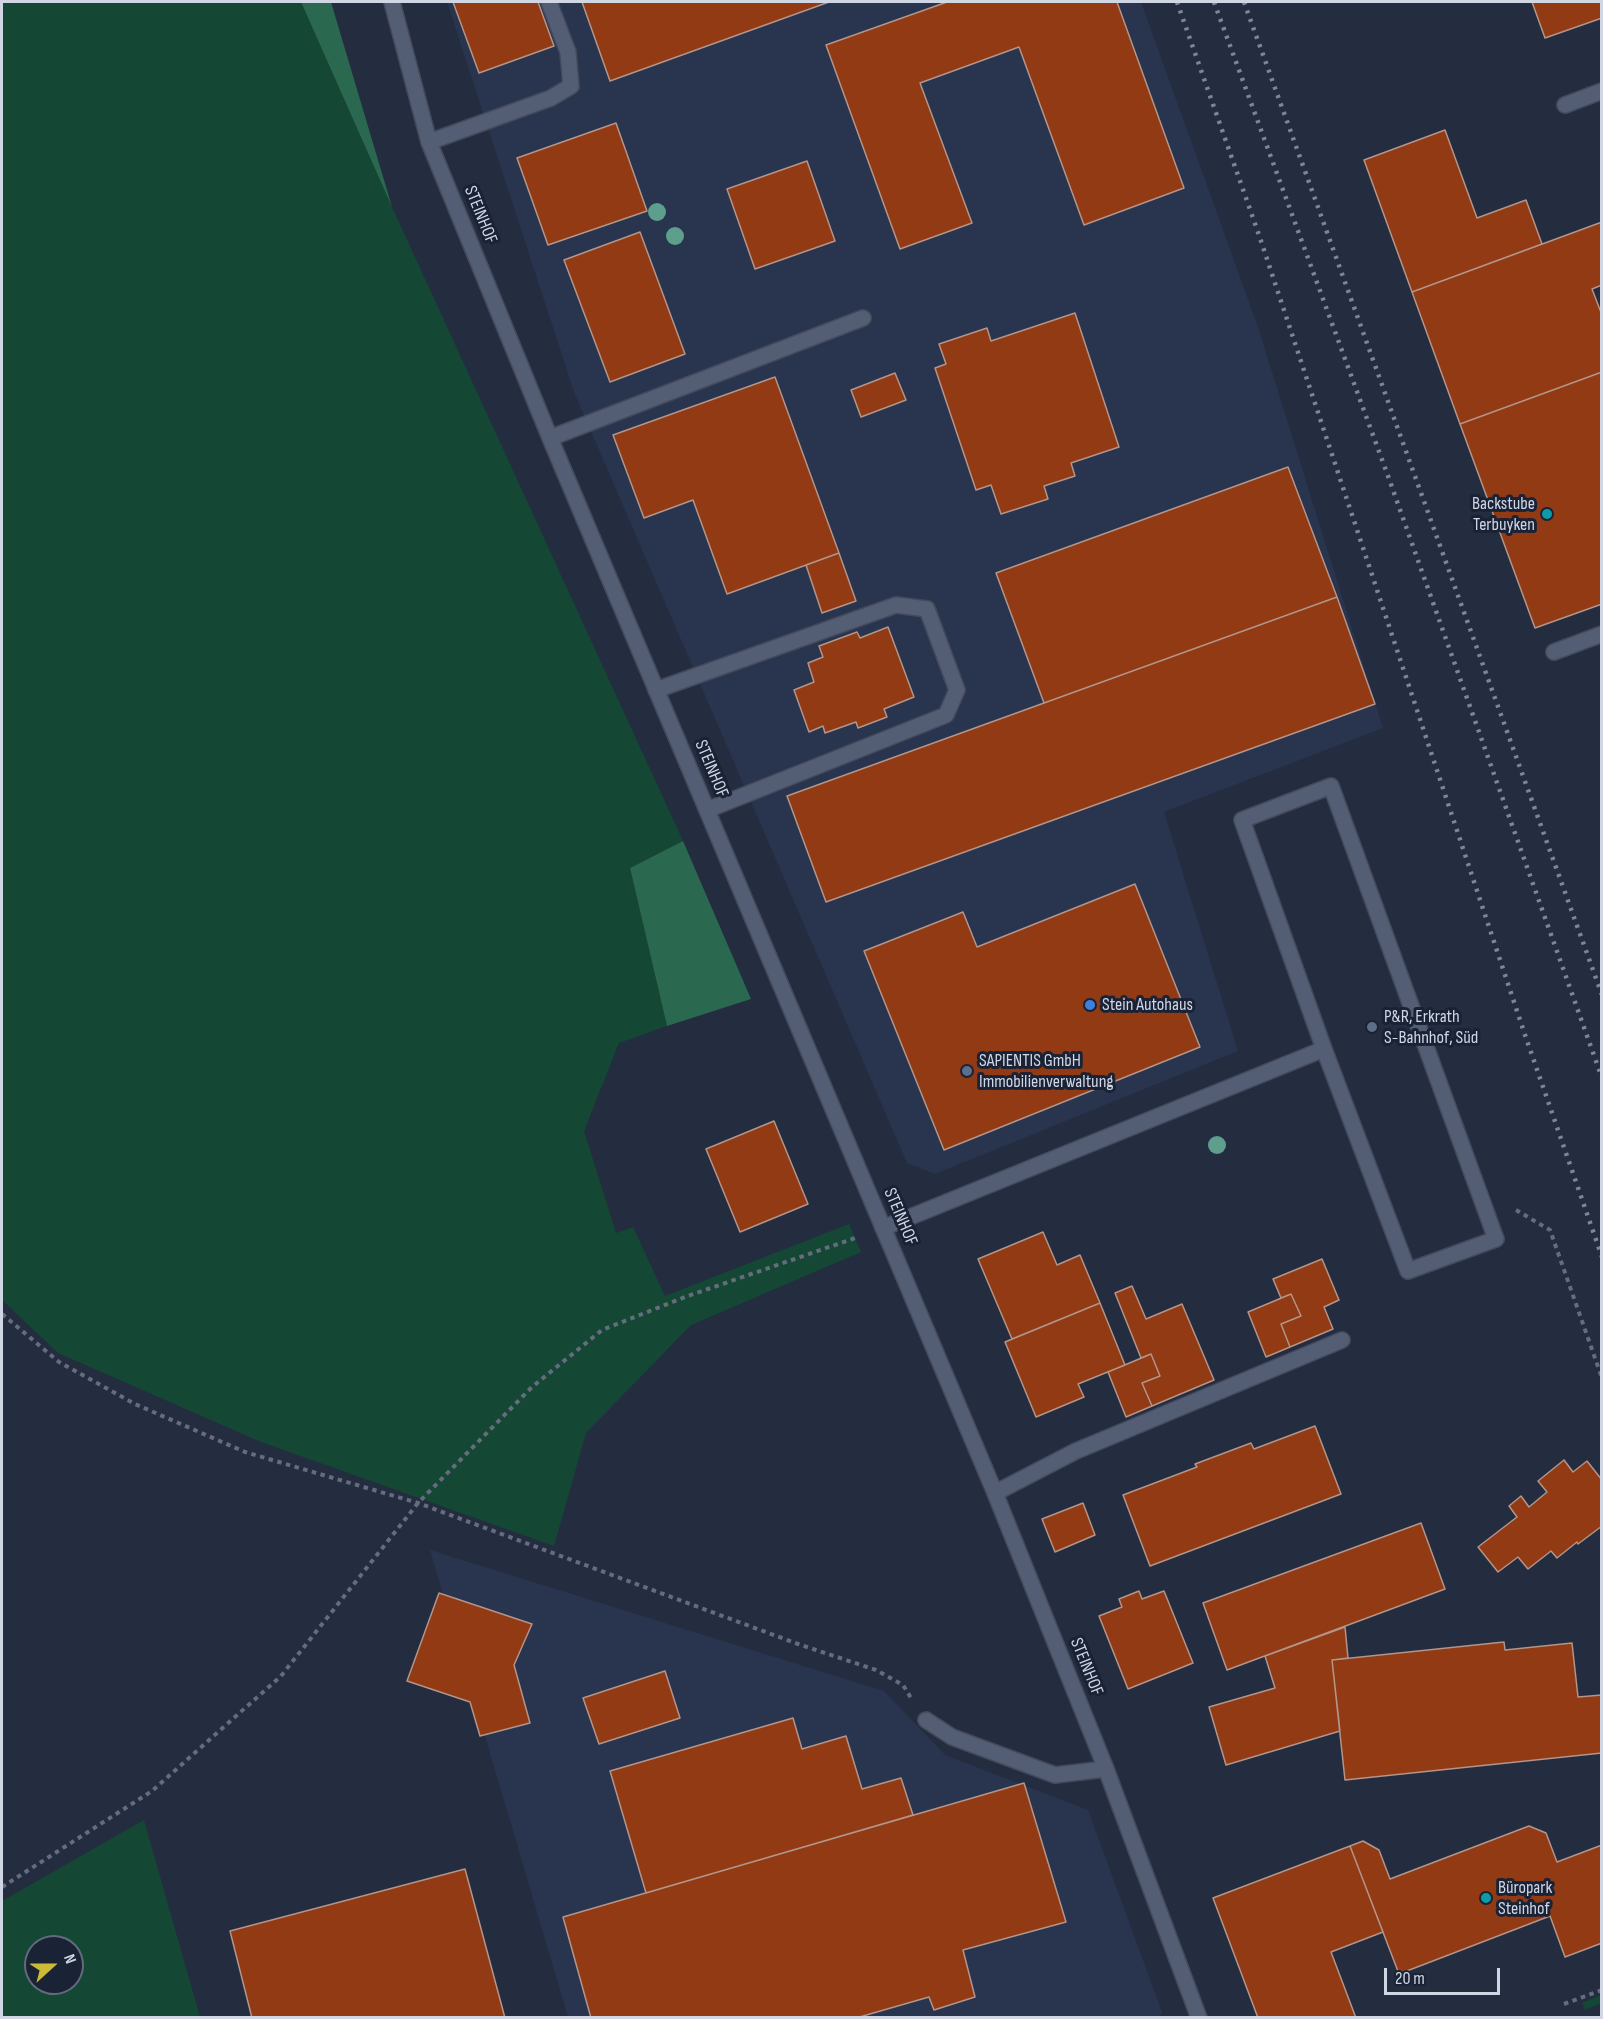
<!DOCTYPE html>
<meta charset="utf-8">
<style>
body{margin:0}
#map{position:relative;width:1603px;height:2019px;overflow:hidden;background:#242c40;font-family:"Sofia Sans Condensed",sans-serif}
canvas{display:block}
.frame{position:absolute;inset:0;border:3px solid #d0d6e4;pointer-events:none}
.north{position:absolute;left:24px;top:1935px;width:60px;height:60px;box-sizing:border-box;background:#1a2236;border:2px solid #636a7c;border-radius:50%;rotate:69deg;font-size:16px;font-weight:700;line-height:24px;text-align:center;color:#d0d6e4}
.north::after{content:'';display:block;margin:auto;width:21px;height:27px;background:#cdb938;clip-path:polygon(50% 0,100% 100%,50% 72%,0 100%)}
.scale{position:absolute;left:1384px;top:1968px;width:116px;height:27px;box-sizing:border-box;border:3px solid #d0d6e4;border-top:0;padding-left:8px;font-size:18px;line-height:21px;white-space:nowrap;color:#d0d6e4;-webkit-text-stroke:4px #1a2236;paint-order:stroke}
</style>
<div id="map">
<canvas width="1603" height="2019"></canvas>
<div class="frame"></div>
<div class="north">N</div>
<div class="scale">20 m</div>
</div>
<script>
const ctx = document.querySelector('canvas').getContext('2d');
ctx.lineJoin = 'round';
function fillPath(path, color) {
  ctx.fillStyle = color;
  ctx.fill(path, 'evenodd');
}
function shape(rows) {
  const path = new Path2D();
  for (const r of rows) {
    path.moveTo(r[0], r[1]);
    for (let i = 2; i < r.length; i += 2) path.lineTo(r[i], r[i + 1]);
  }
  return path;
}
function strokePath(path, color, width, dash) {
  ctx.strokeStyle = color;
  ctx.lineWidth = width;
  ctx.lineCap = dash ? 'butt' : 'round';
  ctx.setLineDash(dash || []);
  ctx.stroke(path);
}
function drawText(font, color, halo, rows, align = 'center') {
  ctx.font = font + ' "Sofia Sans Condensed",sans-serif';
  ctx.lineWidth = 6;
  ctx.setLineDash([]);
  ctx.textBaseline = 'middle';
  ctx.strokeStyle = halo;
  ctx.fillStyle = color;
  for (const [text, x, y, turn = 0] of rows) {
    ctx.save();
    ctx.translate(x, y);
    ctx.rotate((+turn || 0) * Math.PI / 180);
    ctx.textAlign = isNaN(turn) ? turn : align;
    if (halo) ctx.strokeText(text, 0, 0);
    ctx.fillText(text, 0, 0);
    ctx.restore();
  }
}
const built = shape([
 [447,2,1141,2,1258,327,1383,728,1164,812,1238,1051,935,1174,907,1163,574,392],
 [430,1550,884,1691,945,1755,1088,1810,1162,2012,1159,2017,568,2017]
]);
const green = shape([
 [2,2,301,2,392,207,683,841,630,868,667,1026,619,1043,584,1131,616,1233,633,1227,665,1296,849,1224,861,1252,691,1325,586,1433,554,1546,261,1442,58,1353,2,1300],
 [144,1820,200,2017,2,2017,2,1901],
 [36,1947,72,1947,72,1983,36,1983],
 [1601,1995,1601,2003,1585,2010,1582,2003]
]);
const forest = shape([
 [301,2,331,2,392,207],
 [683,841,751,999,667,1026,630,868]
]);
const building = shape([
 [453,2,538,2,554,46,479,73,453,2],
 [582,2,829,2,610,81,582,2],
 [947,2,1117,2,1184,188,1084,225,1019,47,920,83,972,223,900,249,826,45,947,2],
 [1532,2,1602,2,1602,18,1545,38,1532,2],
 [616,123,647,211,548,245,517,158,616,123],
 [1445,130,1477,218,1526,200,1542,244,1412,292,1364,160,1445,130],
 [807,161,835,241,755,269,727,189,807,161],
 [1602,222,1602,285,1592,289,1602,315,1602,372,1460,424,1412,292,1602,222],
 [640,232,685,354,610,382,564,260,640,232],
 [1075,313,1119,447,1071,463,1075,476,1044,486,1048,499,1001,514,991,485,976,490,935,368,946,364,939,344,987,328,991,341,1075,313],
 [1602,372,1602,604,1535,628,1460,424,1602,372],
 [895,373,906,400,861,417,851,390,895,373],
 [775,377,839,553,727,594,693,500,644,518,613,435,775,377],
 [1288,467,1337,597,1044,703,996,573,1288,467],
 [839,553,856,601,822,613,806,565,839,553],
 [1337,597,1375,704,826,902,787,796,1337,597],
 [888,627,914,697,884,709,887,717,858,728,856,722,825,733,823,726,809,732,794,690,814,682,808,663,823,657,819,646,857,632,860,638,888,627],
 [1135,884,1200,1047,944,1150,864,951,963,912,977,947,1135,884],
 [774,1121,808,1204,740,1232,706,1149,774,1121],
 [1043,1232,1057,1265,1080,1255,1100,1303,1012,1339,978,1259,1043,1232],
 [1322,1259,1339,1300,1324,1307,1333,1329,1290,1347,1281,1324,1301,1316,1291,1294,1281,1298,1273,1279,1322,1259],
 [1132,1286,1146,1319,1182,1304,1214,1380,1152,1406,1142,1383,1160,1376,1151,1354,1141,1358,1115,1293,1132,1286],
 [1291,1294,1301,1316,1281,1324,1290,1347,1266,1357,1248,1312,1291,1294],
 [1100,1303,1125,1365,1078,1384,1084,1397,1036,1417,1005,1342,1100,1303],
 [1151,1354,1160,1376,1142,1383,1152,1406,1126,1417,1108,1372,1151,1354],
 [1315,1426,1341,1494,1150,1566,1123,1495,1197,1467,1195,1464,1251,1443,1254,1449,1315,1426],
 [1564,1460,1573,1472,1587,1461,1602,1480,1602,1526,1578,1544,1577,1542,1557,1558,1551,1551,1528,1569,1518,1557,1498,1572,1478,1547,1517,1517,1509,1506,1521,1496,1529,1507,1547,1492,1538,1481,1564,1460],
 [1083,1503,1095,1535,1055,1552,1042,1519,1083,1503],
 [1421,1523,1445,1589,1227,1670,1203,1603,1421,1523],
 [1139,1591,1142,1599,1164,1591,1193,1663,1128,1689,1099,1616,1122,1607,1119,1599,1139,1591],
 [439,1593,532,1624,514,1665,530,1723,480,1736,470,1702,407,1681,439,1593],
 [1345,1627,1348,1658,1332,1660,1340,1731,1226,1765,1209,1707,1275,1688,1265,1656,1345,1627],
 [1504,1642,1505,1650,1572,1643,1578,1697,1602,1695,1602,1753,1345,1780,1332,1660,1504,1642],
 [665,1671,680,1718,599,1744,583,1698,665,1671],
 [793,1718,802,1749,846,1736,862,1789,901,1778,913,1815,646,1893,610,1771,793,1718],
 [1024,1783,1066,1922,963,1950,975,1997,934,2010,929,1997,856,2018,591,2018,563,1917,1024,1783],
 [1529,1826,1546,1833,1557,1862,1602,1845,1602,1943,1565,1957,1550,1916,1399,1974,1350,1846,1363,1841,1379,1850,1390,1879,1529,1826],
 [1350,1846,1383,1932,1331,1952,1356,2018,1258,2018,1213,1898,1350,1846],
 [465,1869,505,2018,252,2018,230,1931,465,1869]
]);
const path = shape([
 [1516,1210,1550,1230,1602,1378],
 [2,1314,59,1362,135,1404,245,1452,418,1503,798,1644,876,1670,903,1685,911,1698],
 [2,1887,152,1791,281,1676,418,1503,532,1387,602,1330,685,1297,858,1237],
 [1564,2004,1602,1990]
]);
const service = shape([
 [1565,105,1602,91],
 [429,142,551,98,571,86,568,52,549,2],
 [1554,652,1602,634],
 [656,690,896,605,927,609,957,690,946,715,707,810],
 [883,1228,1324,1049,1408,1271,1496,1239,1331,786,1242,820,1324,1049],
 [995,1493,1076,1451,1342,1340],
 [926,1720,952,1737,1055,1775,1106,1769]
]);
const minor = shape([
 [392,2,429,142,550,438,995,1493,1106,1769,1199,2018],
 [550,438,863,318]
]);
const rail = shape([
 [1177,2,1259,235,1525,1035,1602,1257],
 [1214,2,1388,476,1602,1078],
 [1244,2,1602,995]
]);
const trees = [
 [657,212],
 [675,236],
 [1217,1145]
];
const markers = [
 [1547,514,6,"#0f9aa8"],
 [1090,1005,6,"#3f7fe0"],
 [1372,1027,6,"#5c6f8a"],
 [967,1071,6,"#5c6f8a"],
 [1486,1898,6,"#0f9aa8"]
];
const streetNames = [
 ["STEINHOF",480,215,68],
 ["STEINHOF",711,769,67],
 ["STEINHOF",900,1217,67],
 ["STEINHOF",1086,1667,68]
];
const poiNames = [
 ["Backstube",1535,504,"right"],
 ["Terbuyken",1535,525,"right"],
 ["Stein Autohaus",1102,1005],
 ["P&R, Erkrath",1384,1017],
 ["S-Bahnhof, Süd",1384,1038],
 ["SAPIENTIS GmbH",979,1061],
 ["Immobilienverwaltung",979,1082],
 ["Büropark",1498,1888],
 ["Steinhof",1498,1909]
];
fillPath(built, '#29344e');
fillPath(green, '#144834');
fillPath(forest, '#2a684f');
fillPath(building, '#913a14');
strokePath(building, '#b3958a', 1.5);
strokePath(service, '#444a5c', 18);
strokePath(minor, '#444a5c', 18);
strokePath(path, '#656c7e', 4, [4.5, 4.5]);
strokePath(service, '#535d74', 15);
strokePath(minor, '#535d74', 15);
strokePath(rail, '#7e8596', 4.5, [3, 6]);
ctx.fillStyle = '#5d9f8c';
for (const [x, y] of trees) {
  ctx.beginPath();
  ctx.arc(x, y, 9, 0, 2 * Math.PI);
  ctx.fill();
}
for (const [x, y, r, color] of markers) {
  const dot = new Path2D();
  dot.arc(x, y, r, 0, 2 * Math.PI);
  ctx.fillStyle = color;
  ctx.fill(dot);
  strokePath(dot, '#1a2236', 2);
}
drawText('18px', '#d0d6e4', '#1a2236', streetNames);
drawText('18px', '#d0d6e4', '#1a2236', poiNames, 'left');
</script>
